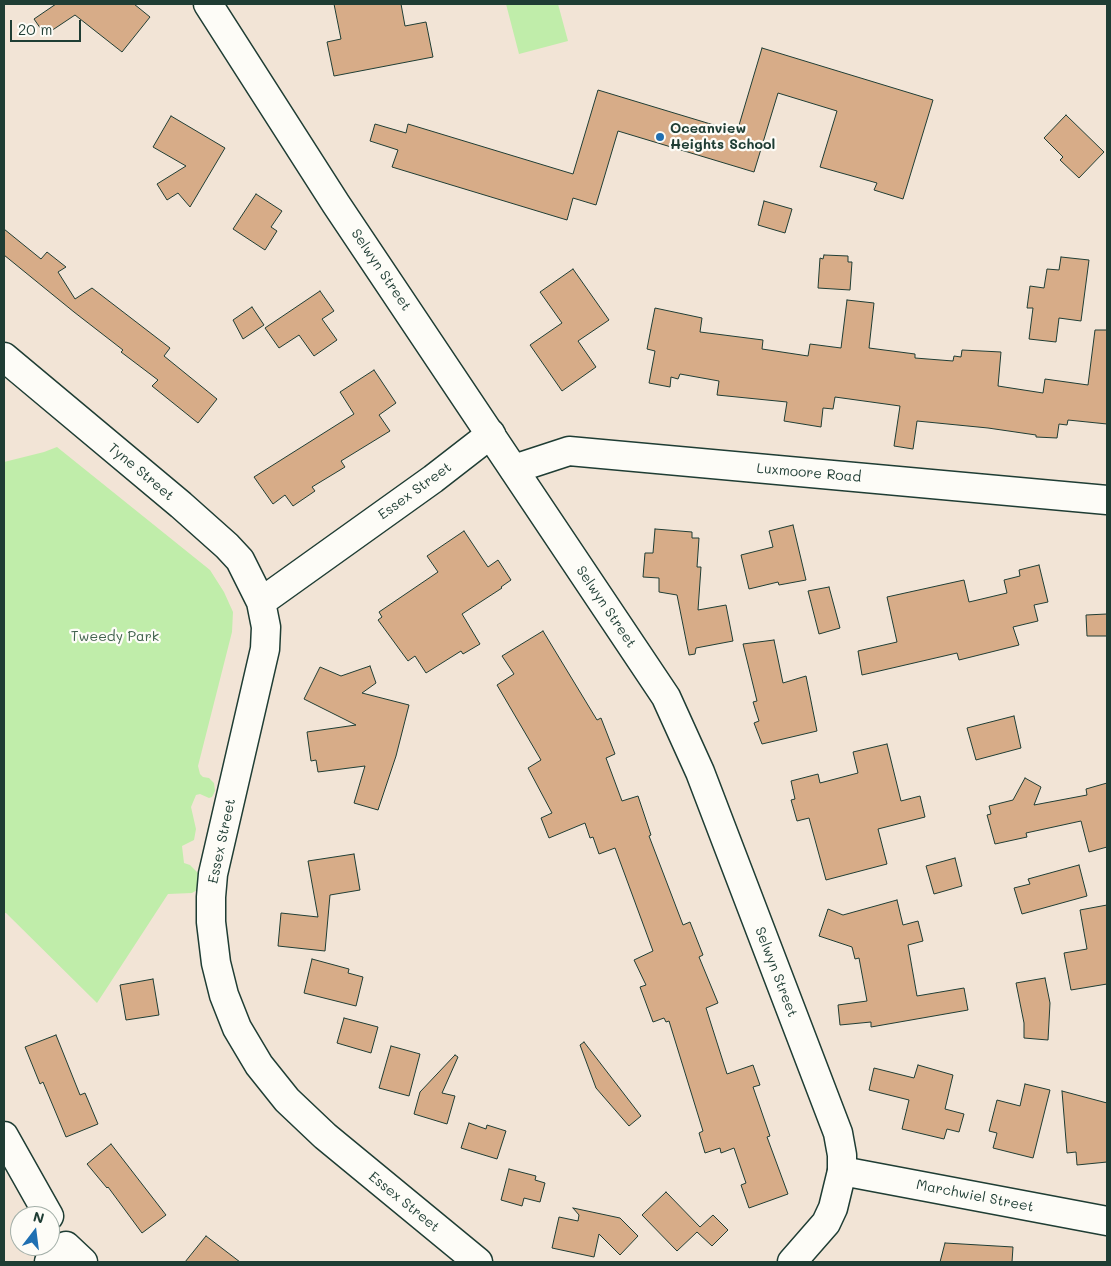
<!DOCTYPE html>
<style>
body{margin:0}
#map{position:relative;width:1111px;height:1266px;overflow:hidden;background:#f2e4d6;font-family:Mali,sans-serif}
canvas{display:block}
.frame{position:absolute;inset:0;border:5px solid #1f3d34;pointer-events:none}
.north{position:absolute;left:10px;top:1206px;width:50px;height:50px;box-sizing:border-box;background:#fdfcf7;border:1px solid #a4b0a9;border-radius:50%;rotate:15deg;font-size:14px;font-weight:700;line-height:20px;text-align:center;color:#1f3d34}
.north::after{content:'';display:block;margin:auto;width:18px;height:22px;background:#1f6fb2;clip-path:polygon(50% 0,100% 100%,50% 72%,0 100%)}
.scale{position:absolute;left:10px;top:20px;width:71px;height:22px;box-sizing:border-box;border:2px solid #1f3d34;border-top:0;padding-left:6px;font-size:15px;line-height:18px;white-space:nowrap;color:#1f3d34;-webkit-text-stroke:4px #fdfcf7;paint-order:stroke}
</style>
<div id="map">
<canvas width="1111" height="1266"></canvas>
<div class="frame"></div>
<div class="north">N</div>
<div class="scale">20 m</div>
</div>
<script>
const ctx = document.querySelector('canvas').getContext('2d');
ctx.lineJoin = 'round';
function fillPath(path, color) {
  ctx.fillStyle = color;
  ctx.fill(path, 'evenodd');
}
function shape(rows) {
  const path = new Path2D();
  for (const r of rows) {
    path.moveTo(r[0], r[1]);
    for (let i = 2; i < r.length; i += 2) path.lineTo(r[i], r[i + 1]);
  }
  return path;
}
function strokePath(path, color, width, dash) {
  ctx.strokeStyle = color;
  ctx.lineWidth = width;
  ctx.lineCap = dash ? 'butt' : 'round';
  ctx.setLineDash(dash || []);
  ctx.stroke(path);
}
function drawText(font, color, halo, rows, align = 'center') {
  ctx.font = font + ' Mali,sans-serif';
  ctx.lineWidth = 4.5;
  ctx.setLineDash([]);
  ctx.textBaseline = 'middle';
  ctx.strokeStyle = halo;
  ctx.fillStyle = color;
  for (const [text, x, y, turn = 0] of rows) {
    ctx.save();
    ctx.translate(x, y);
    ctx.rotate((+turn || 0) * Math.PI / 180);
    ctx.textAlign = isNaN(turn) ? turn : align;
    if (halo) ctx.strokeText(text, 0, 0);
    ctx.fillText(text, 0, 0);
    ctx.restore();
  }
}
const green = shape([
 [506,4,558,4,568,41,519,54],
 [57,447,210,570,224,592,233,612,232,632,198,766,200,774,203,777,209,778,214,783,215,791,212,797,209,798,200,794,196,795,191,807,196,829,194,840,182,846,184,863,190,865,199,874,201,882,199,889,192,893,168,894,97,1003,6,913,4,913,4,462,44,452]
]);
const building = shape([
 [56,4,134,4,150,17,122,52,75,15,45,35,34,19,56,4],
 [334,4,401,4,405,26,426,22,433,57,334,76,327,42,341,39,334,4],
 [762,48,933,100,903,199,874,190,877,183,820,167,837,111,778,93,754,172,618,131,596,205,573,198,567,220,392,167,398,150,370,141,375,124,406,133,408,124,573,174,598,90,737,132,762,48],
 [1066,115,1104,152,1079,178,1060,160,1063,157,1044,138,1066,115],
 [171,116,225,148,190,207,178,193,167,200,157,184,186,166,153,147,171,116],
 [256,194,282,211,271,227,277,231,265,250,233,229,256,194],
 [764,201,792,209,785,233,758,225,764,201],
 [4,229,41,259,47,252,66,267,58,272,75,299,92,288,170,348,164,356,217,399,198,423,152,386,158,380,121,352,123,350,74,312,4,255,4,229],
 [824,255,848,256,848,262,852,262,850,290,818,288,820,258,823,259,824,255],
 [1061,257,1089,260,1081,321,1059,318,1056,342,1029,339,1033,308,1027,308,1030,286,1044,288,1047,269,1059,270,1061,257],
 [573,269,609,320,578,341,596,367,562,391,530,345,562,323,540,292,573,269],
 [320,291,334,311,322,319,337,340,314,356,299,335,279,348,265,328,320,291],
 [847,300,874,303,869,348,915,354,915,358,953,361,954,356,961,357,962,350,1001,352,998,386,1043,393,1045,379,1088,385,1095,330,1107,330,1107,424,1068,420,1067,425,1059,424,1057,438,1036,437,1036,435,988,428,917,421,913,449,894,446,900,406,835,397,833,409,823,408,821,427,784,421,787,402,717,395,719,381,680,374,678,379,671,377,670,387,649,383,655,351,647,349,655,308,702,318,700,332,763,340,762,349,808,356,810,344,841,348,847,300],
 [252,307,264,325,243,339,233,320,252,307],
 [374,370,396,403,379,415,390,431,341,461,345,467,312,487,315,491,293,506,285,495,273,504,254,477,354,414,340,392,374,370],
 [793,525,806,580,779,585,778,582,749,589,741,555,773,547,769,531,793,525],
 [655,529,692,532,692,538,699,538,697,567,701,567,698,610,726,605,733,641,696,648,695,654,689,655,677,595,659,592,659,578,643,577,645,553,653,553,655,529],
 [464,531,488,567,498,560,511,580,501,587,502,588,462,614,480,644,463,654,461,651,426,673,415,656,408,661,378,620,382,617,379,612,438,572,427,556,464,531],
 [1039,565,1048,602,1034,605,1038,621,1013,627,1019,645,959,660,957,653,862,675,858,651,897,642,887,597,964,580,969,602,1007,593,1004,580,1020,576,1019,570,1039,565],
 [829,587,840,628,819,634,808,591,829,587],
 [1107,614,1107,636,1087,636,1086,615,1107,614],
 [543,631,597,720,601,718,615,754,606,758,622,801,638,796,651,835,649,836,683,925,690,922,703,955,699,957,718,1003,706,1008,727,1074,753,1065,760,1085,753,1087,770,1136,767,1137,788,1194,749,1208,741,1185,746,1183,734,1148,721,1153,720,1148,705,1153,699,1133,703,1131,669,1021,666,1022,664,1018,653,1022,640,987,646,985,634,960,653,951,615,848,599,854,593,837,590,838,585,823,549,838,541,818,552,813,528,768,541,760,497,685,514,674,502,656,543,631],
 [774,640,783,683,806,676,817,731,762,744,754,723,759,721,753,702,757,701,743,644,774,640],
 [370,666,376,683,362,693,409,705,396,756,378,810,354,803,365,766,318,772,316,760,311,761,307,732,356,725,304,699,320,667,341,676,370,666],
 [1014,716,1021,748,976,760,967,728,1014,716],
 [887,744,901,801,920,796,925,817,878,829,887,864,826,880,809,818,797,821,791,800,795,799,791,781,818,774,820,783,858,773,853,752,887,744],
 [1025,778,1041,787,1034,805,1087,795,1086,789,1107,783,1107,847,1089,852,1081,821,1026,833,1027,837,995,844,987,815,991,814,989,806,1013,800,1025,778],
 [354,854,360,890,330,895,325,951,278,946,281,913,318,917,308,861,354,854],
 [955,858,962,886,934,894,926,866,955,858],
 [1079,865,1087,896,1022,914,1014,888,1030,884,1028,879,1079,865],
 [897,900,903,925,918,921,923,941,908,945,917,996,964,988,968,1010,871,1027,871,1022,840,1025,838,1005,867,1001,859,958,855,959,852,947,819,936,828,909,843,915,897,900],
 [1107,905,1107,984,1071,990,1064,953,1087,949,1080,910,1107,905],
 [312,959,349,969,348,973,363,977,356,1006,304,993,312,959],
 [1045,978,1050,1003,1048,1040,1024,1038,1024,1023,1016,983,1045,978],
 [153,979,159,1015,126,1020,120,985,153,979],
 [344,1018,378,1027,371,1053,337,1043,344,1018],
 [56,1035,80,1095,85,1093,98,1124,66,1137,43,1082,40,1084,25,1047,56,1035],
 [584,1042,641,1116,629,1126,596,1088,580,1045,584,1042],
 [391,1046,420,1054,409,1096,379,1088,391,1046],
 [455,1055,458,1057,442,1093,455,1096,447,1124,414,1114,420,1092,455,1055],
 [918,1065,953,1075,945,1109,964,1114,959,1132,947,1129,944,1139,902,1129,909,1100,869,1090,874,1068,914,1078,918,1065],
 [1025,1084,1050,1090,1033,1158,993,1148,997,1133,989,1131,997,1100,1020,1106,1025,1084],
 [1062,1091,1107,1103,1107,1162,1077,1165,1076,1152,1067,1153,1062,1091],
 [469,1123,486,1129,487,1125,506,1131,497,1159,461,1148,469,1123],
 [111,1144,166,1215,142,1233,108,1187,107,1188,87,1164,111,1144],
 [509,1169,536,1176,535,1180,545,1183,540,1202,524,1198,522,1206,501,1200,509,1169],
 [666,1192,700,1227,713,1215,728,1230,712,1246,697,1232,677,1251,642,1215,666,1192],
 [573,1208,620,1218,638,1236,620,1255,599,1234,594,1257,552,1248,559,1217,578,1221,579,1215,573,1208],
 [206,1236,240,1262,185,1262,206,1236],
 [945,1243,1013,1247,1012,1262,940,1262,945,1243]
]);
const street = shape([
 [4,357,181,505,227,546,240,560,261,602],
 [514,469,569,451,1107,500],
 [4,1136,49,1216],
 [842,1171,1107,1221],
 [49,1262,66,1246,83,1262],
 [478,1262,325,1136,287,1100,259,1065,237,1028,224,995,216,963,211,922,211,897,213,874,265,649,266,627,261,602,433,479,491,434]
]);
const secondary = shape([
 [208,4,336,204,666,697,700,772,838,1133,842,1155,842,1171,833,1208,826,1223,792,1262]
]);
const markers = [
 [660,137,5,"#1f6fb2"]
];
const poiNames = [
 ["Oceanview",670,129],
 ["Heights School",670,145]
];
const streetNames = [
 ["Selwyn Street",381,270,56],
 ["Tyne Street",141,472,40],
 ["Luxmoore Road",809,473,5],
 ["Essex Street",415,491,-36],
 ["Selwyn Street",606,607,56],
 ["Essex Street",222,841,-78],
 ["Selwyn Street",776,972,69],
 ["Marchwiel Street",975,1196,11],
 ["Essex Street",404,1202,39]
];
const parkNames = [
 ["Tweedy Park",115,637]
];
fillPath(green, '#c0edaa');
fillPath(building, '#d7ac88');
strokePath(building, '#1f3d34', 1);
strokePath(street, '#1f3d34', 31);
strokePath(secondary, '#1f3d34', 31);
strokePath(street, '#fdfcf7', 28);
strokePath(secondary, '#fdfcf7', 28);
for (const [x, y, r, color] of markers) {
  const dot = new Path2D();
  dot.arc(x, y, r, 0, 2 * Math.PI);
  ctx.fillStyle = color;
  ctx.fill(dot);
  strokePath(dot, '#fdfcf7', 2);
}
drawText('bold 14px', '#1f3d34', '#fdfcf7', poiNames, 'left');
drawText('14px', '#1f3d34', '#fdfcf7', streetNames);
drawText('14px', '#3f604c', '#fdfcf7', parkNames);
</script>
